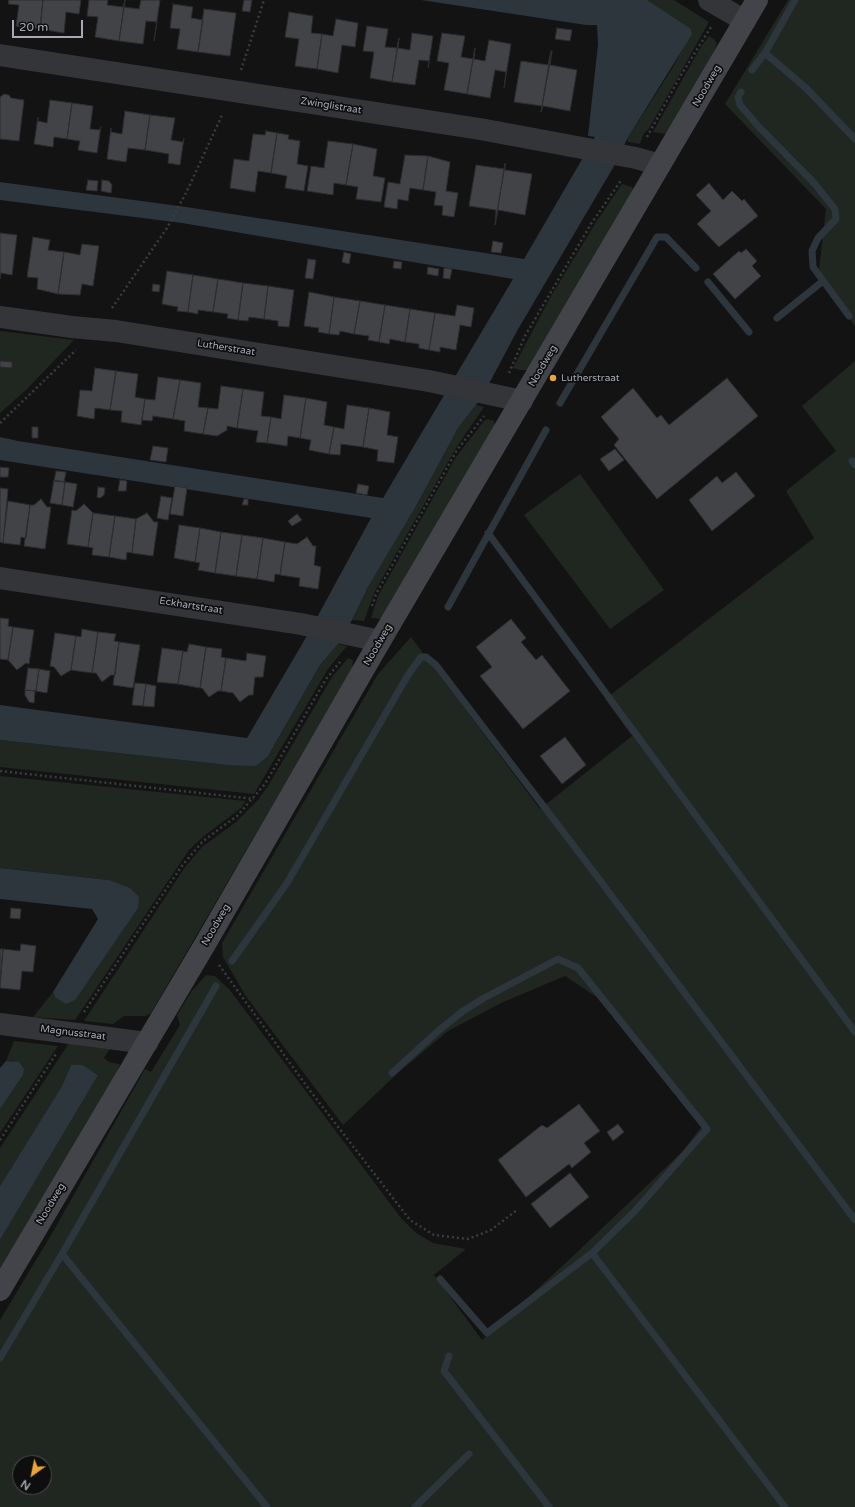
<!DOCTYPE html>
<style>
body{margin:0}
#map{position:relative;width:855px;height:1507px;overflow:hidden;background:#131314;font-family:"Varela Round",sans-serif}
canvas{display:block}
.north{position:absolute;left:12px;top:1455px;width:40px;height:40px;box-sizing:border-box;background:#0e0e0f;border:1px solid #4a4c51;border-radius:50%;rotate:213deg;font-size:11px;font-weight:700;line-height:16px;text-align:center;color:#a5aab4}
.north::after{content:'';display:block;margin:auto;width:14px;height:18px;background:#eaa635;clip-path:polygon(50% 0,100% 100%,50% 72%,0 100%)}
.scale{position:absolute;left:12px;top:20px;width:71px;height:18px;box-sizing:border-box;border:2px solid #a5aab4;border-top:0;padding-left:5px;font-size:12px;line-height:14px;white-space:nowrap;color:#a5aab4;-webkit-text-stroke:3px #0e0e0f;paint-order:stroke}
</style>
<div id="map">
<canvas width="855" height="1507"></canvas>
<div class="north">N</div>
<div class="scale">20 m</div>
</div>
<script>
const ctx = document.querySelector('canvas').getContext('2d');
ctx.lineJoin = 'round';
function fillPath(path, color) {
  ctx.fillStyle = color;
  ctx.fill(path, 'evenodd');
}
function shape(rows) {
  const path = new Path2D();
  for (const r of rows) {
    path.moveTo(r[0], r[1]);
    for (let i = 2; i < r.length; i += 2) path.lineTo(r[i], r[i + 1]);
  }
  return path;
}
function strokePath(path, color, width, dash) {
  ctx.strokeStyle = color;
  ctx.lineWidth = width;
  ctx.lineCap = dash ? 'butt' : 'round';
  ctx.setLineDash(dash || []);
  ctx.stroke(path);
}
function drawText(font, color, halo, rows, align = 'center') {
  ctx.font = font + ' "Varela Round",sans-serif';
  ctx.lineWidth = 3.5;
  ctx.setLineDash([]);
  ctx.textBaseline = 'middle';
  ctx.strokeStyle = halo;
  ctx.fillStyle = color;
  for (const [text, x, y, turn = 0] of rows) {
    ctx.save();
    ctx.translate(x, y);
    ctx.rotate((+turn || 0) * Math.PI / 180);
    ctx.textAlign = isNaN(turn) ? turn : align;
    if (halo) ctx.strokeText(text, 0, 0);
    ctx.fillText(text, 0, 0);
    ctx.restore();
  }
}
const green = shape([
 [647,0,674,0,709,22,648,130,644,133,640,144,628,142,627,139,673,67,682,50,690,28],
 [788,0,855,0,855,326,818,278,826,209,725,104],
 [709,36,715,40,717,44,711,59,666,134,653,132,699,50],
 [622,184,632,187,633,191,527,370,520,370,513,368,551,296,598,219],
 [0,331,74,340,26,390,0,413],
 [855,361,855,1507,0,1507,0,1320,51,1235,145,1069,151,1072,180,1025,177,1015,191,992,206,975,215,976,229,989,401,1218,416,1233,433,1243,466,1249,434,1275,482,1340,572,1257,683,1151,701,1127,598,998,565,976,501,1003,448,1031,399,1072,343,1125,245,995,223,957,222,943,378,674,411,637,540,809,632,736,605,699,814,538,786,491,836,451,802,406],
 [20,1463,44,1463,44,1487,20,1487],
 [476,405,484,407,456,448,375,591,364,621,352,620,368,587,415,508,447,448,458,428],
 [487,419,494,421,495,426,382,619,371,618,378,596,456,457,484,421],
 [580,474,664,590,610,629,524,515],
 [338,644,347,646,328,669,254,794,0,767,0,740,227,765,268,756,320,665],
 [348,658,353,660,352,669,151,1013,145,1016,124,1016,113,1024,84,1021,185,867,202,847,236,822,257,801,268,786,332,677],
 [0,776,246,801,241,808,204,836,189,850,75,1020,33,1017,53,992,55,997,106,954,122,931,109,880,0,868],
 [71,1040,113,1044,104,1058,109,1062,120,1064,117,1073,0,1269,0,1240,98,1074,71,1065,62,1086,0,1186,0,1148],
 [14,1041,58,1046,0,1133,0,1109,23,1075,13,1061,6,1061]
]);
const water = shape([
 [421,0,647,0,690,28,692,34,627,139,617,161,517,331,491,380,476,405,458,428,415,508,368,587,352,620,338,644,320,665,268,756,256,766,227,765,0,740,0,705,247,738,308,634,371,518,0,460,0,437,18,441,383,498,513,279,182,223,0,200,0,182,186,207,524,259,595,137,588,136,598,44,597,25,586,25],
 [0,868,109,880,130,888,139,897,138,908,75,1000,66,1004,55,997,53,992,98,919,92,909,0,899],
 [6,1061,19,1062,24,1069,23,1075,0,1109,0,1068],
 [71,1065,82,1065,98,1075,0,1240,0,1186,62,1086]
]);
const stream = shape([
 [765,53,806,88,855,139],
 [752,70,765,53,795,0],
 [741,92,738,97,740,105,759,127,814,183,835,209,836,219,818,238,812,251,813,267,849,316],
 [708,282,749,332],
 [777,318,823,281],
 [560,403,657,237,666,237,696,268],
 [852,461,855,465],
 [488,533,855,1032],
 [448,607,546,430],
 [232,961,287,883,408,675,421,657,426,657,436,665,593,871,855,1220],
 [392,1073,438,1031,463,1011,484,998,558,959,578,968,707,1129,634,1212,592,1253],
 [62,1254,216,986],
 [440,1279,487,1333,592,1253,785,1507],
 [449,1356,444,1371,549,1507],
 [0,1358,62,1254,267,1507],
 [415,1507,469,1454]
]);
const building = shape([
 [9,0,43,0,40,29,16,26,19,5,8,4,9,0],
 [43,0,81,0,79,14,66,12,64,33,40,29,43,0],
 [89,0,108,0,107,5,123,7,125,0,119,41,95,37,98,17,87,16,89,0],
 [125,0,124,7,139,9,141,0,160,0,154,41,157,22,146,21,143,44,119,41,125,0],
 [244,0,252,0,250,12,242,11,244,0],
 [173,4,193,7,191,18,203,20,198,52,177,49,180,29,170,28,173,4],
 [204,9,236,13,230,56,198,52,204,9],
 [289,12,313,16,311,33,322,34,317,69,295,66,299,39,285,37,289,12],
 [336,19,358,23,355,47,342,45,338,73,317,69,322,34,333,36,336,19],
 [367,26,388,29,385,47,397,48,399,38,392,82,370,78,374,52,363,51,367,26],
 [557,28,572,30,570,41,555,39,557,28],
 [412,33,433,36,428,68,429,61,419,60,415,85,392,82,399,38,398,48,410,50,412,33],
 [442,33,465,36,461,57,473,59,475,48,467,94,444,90,449,63,437,61,442,33],
 [489,40,511,44,504,88,506,72,495,70,490,98,467,94,475,48,474,59,485,61,489,40],
 [551,51,541,112,542,106,514,102,521,61,548,65,551,51],
 [552,51,550,65,577,70,570,111,543,106,541,112,552,51],
 [4,94,9,95,11,98,24,100,19,141,0,139,0,97,4,94],
 [50,100,72,103,67,139,54,137,53,147,34,144,38,117,38,121,47,123,50,100],
 [72,103,93,106,90,129,100,130,101,126,97,153,78,150,80,141,67,139,72,103],
 [125,111,150,115,145,150,128,148,126,162,107,159,111,128,111,132,122,134,125,111],
 [150,115,175,118,171,140,183,142,184,138,180,165,168,163,169,154,145,150,150,115],
 [266,131,277,133,271,173,258,171,255,192,230,188,234,159,249,161,253,134,265,135,266,131],
 [277,133,289,135,288,139,300,141,297,164,308,166,304,191,285,188,287,176,271,173,277,133],
 [328,141,353,144,346,185,334,183,333,195,307,191,311,166,324,168,328,141],
 [353,144,377,149,373,176,385,178,381,202,356,199,358,187,346,185,353,144],
 [405,155,428,156,423,190,410,188,408,201,398,199,397,209,384,207,388,182,400,184,405,155],
 [428,156,450,162,446,191,458,193,454,217,442,215,443,206,434,205,436,192,423,190,428,156],
 [505,164,495,225,496,210,469,206,476,165,504,169,505,164],
 [505,164,505,170,532,174,525,215,498,210,495,225,505,164],
 [88,180,98,181,97,191,86,190,88,180],
 [102,180,109,181,112,185,111,193,101,191,102,180],
 [709,183,723,200,732,191,742,201,744,199,758,216,719,247,697,224,711,211,696,195,709,183],
 [0,233,17,235,12,275,1,273,0,279,0,233],
 [33,237,50,240,48,250,64,252,58,294,37,289,38,278,27,277,33,237],
 [493,241,503,243,501,253,491,252,493,241],
 [82,244,99,246,93,286,82,284,80,295,58,294,64,252,80,255,82,244],
 [746,249,757,261,752,266,761,276,735,299,713,274,739,251,741,253,746,249],
 [344,252,351,254,349,264,342,262,344,252],
 [308,259,316,260,313,279,305,278,308,259],
 [394,261,402,262,401,269,393,268,394,261],
 [428,267,439,269,438,276,427,274,428,267],
 [444,268,452,269,450,279,443,278,444,268],
 [167,271,193,275,188,312,177,311,178,307,162,304,167,271],
 [193,275,218,279,213,312,198,310,198,314,188,312,193,275],
 [218,279,243,283,238,320,227,318,228,314,213,312,218,279],
 [243,283,268,286,264,319,249,317,248,321,238,320,243,283],
 [153,284,160,285,159,292,152,291,153,284],
 [268,286,294,290,289,327,278,326,278,321,264,319,268,286],
 [309,292,334,297,329,334,318,332,319,328,304,326,309,292],
 [334,297,360,301,354,334,340,331,339,335,329,334,334,297],
 [360,301,385,305,379,342,368,340,369,336,354,334,360,301],
 [385,305,410,309,405,342,390,339,389,344,379,342,385,305],
 [457,305,474,308,471,327,460,325,456,350,440,347,440,352,429,350,435,313,455,316,457,305],
 [410,309,435,313,429,350,419,348,419,344,405,342,410,309],
 [0,361,12,362,12,368,0,367,0,361],
 [95,368,116,371,110,410,95,408,94,419,77,416,80,390,92,391,95,368],
 [116,371,138,374,135,397,145,399,141,425,121,422,122,411,110,410,116,371],
 [158,377,180,380,173,419,153,416,152,421,142,420,145,399,155,400,158,377],
 [727,378,758,416,657,499,614,445,619,439,601,417,633,388,657,418,661,415,669,425,727,378],
 [180,380,201,383,198,407,208,408,203,434,184,431,185,421,173,419,180,380],
 [221,386,243,389,237,428,227,426,227,430,217,436,203,434,208,408,218,409,221,386],
 [243,389,264,392,261,416,271,417,267,443,256,442,258,431,237,428,243,389],
 [284,395,306,398,300,438,288,436,287,446,267,443,271,417,281,419,284,395],
 [306,398,327,402,324,425,334,427,329,454,309,450,311,440,300,438,306,398],
 [347,405,369,408,363,447,341,444,340,455,329,454,334,427,344,429,347,405],
 [369,408,390,412,387,435,398,437,394,463,377,461,378,450,363,447,369,408],
 [32,427,38,427,38,438,32,438,32,427],
 [153,446,168,448,166,462,150,460,153,446],
 [615,449,624,460,609,471,600,459,615,449],
 [0,467,9,468,8,477,0,477,0,467],
 [56,471,66,472,64,482,54,481,56,471],
 [736,472,755,496,712,531,689,500,717,476,722,483,736,472],
 [54,480,65,482,62,505,50,503,54,480],
 [120,480,127,481,126,491,118,491,120,480],
 [65,482,77,484,73,507,62,505,65,482],
 [358,484,369,486,367,495,356,493,358,484],
 [175,486,187,488,183,516,170,514,175,486],
 [98,487,105,488,104,495,100,498,97,497,98,487],
 [0,488,8,489,3,543,0,542,0,488],
 [161,496,172,498,168,520,157,518,161,496],
 [41,499,47,507,51,507,45,549,24,546,30,505,34,505,41,499],
 [244,499,248,499,248,505,242,505,244,499],
 [8,501,30,505,26,538,21,537,20,545,3,543,8,501],
 [84,504,93,513,88,547,67,544,72,510,76,511,84,504],
 [93,513,115,516,109,557,92,555,93,548,88,547,93,513],
 [147,513,154,522,158,522,153,556,132,553,136,519,147,513],
 [297,514,302,520,292,526,288,521,297,514],
 [115,516,136,519,132,553,127,552,126,560,109,557,115,516],
 [179,525,200,528,195,562,174,558,179,525],
 [200,528,221,532,215,573,198,570,200,563,195,562,200,528],
 [221,532,242,535,236,576,215,573,221,532],
 [242,535,263,538,257,579,236,576,242,535],
 [307,537,313,546,316,546,314,565,321,567,318,589,299,586,300,578,280,575,285,542,297,544,307,537],
 [263,538,285,542,280,575,275,574,274,582,257,579,263,538],
 [0,618,9,619,8,626,13,627,8,660,0,659,0,618],
 [511,619,526,638,521,642,536,660,542,655,570,691,523,729,480,676,492,667,476,647,511,619],
 [13,627,34,630,29,664,26,663,17,670,8,660,13,627],
 [82,629,98,632,92,673,71,670,76,636,81,637,82,629],
 [98,632,116,634,114,641,119,642,115,675,111,675,102,682,96,673,92,673,98,632],
 [55,633,76,636,71,670,61,676,54,667,50,666,55,633],
 [119,642,140,645,133,688,113,685,119,642],
 [189,644,206,647,200,688,178,684,183,651,187,652,189,644],
 [206,647,222,649,221,657,226,658,221,691,218,691,209,697,202,688,200,688,206,647],
 [162,648,183,651,178,684,157,682,162,648],
 [247,653,266,656,263,677,255,677,253,695,249,695,240,702,233,693,221,691,226,658,246,661,247,653],
 [28,668,39,669,36,691,25,690,28,668],
 [39,669,50,671,47,693,36,691,39,669],
 [135,683,146,684,143,706,132,705,135,683],
 [146,684,156,686,154,707,143,706,146,684],
 [25,690,35,691,34,703,29,702,25,695,25,690],
 [565,737,586,765,562,784,540,756,565,737],
 [11,908,21,909,20,919,10,918,11,908],
 [21,944,36,946,33,972,22,971,20,990,0,988,3,949,20,951,21,944],
 [0,949,3,949,0,980,0,949],
 [579,1104,600,1131,584,1143,591,1152,572,1168,569,1164,526,1197,498,1160,542,1125,547,1128,579,1104],
 [618,1124,624,1132,613,1141,607,1132,618,1124],
 [570,1173,589,1197,550,1228,531,1204,570,1173]
]);
const path = shape([
 [241,70,264,0],
 [647,137,681,75,711,27],
 [112,308,167,228,186,193,223,113],
 [509,373,525,336,591,224,622,179],
 [0,423,76,350],
 [372,606,376,594,457,450,484,416],
 [0,771,254,799],
 [219,965,308,1088,410,1220,434,1235,468,1239,491,1230,517,1210],
 [84,1012,181,867,203,841,237,816,265,784,326,679,340,662],
 [0,1140,56,1054]
]);
const minor = shape([
 [709,0,745,21],
 [0,55,480,129,636,158,660,165],
 [0,317,72,327,116,331,429,381,522,401],
 [0,578,301,624,380,641],
 [0,1024,147,1043]
]);
const secondary = shape([
 [0,1290,204,946,380,641,757,0]
]);
const markers = [
 [553,378,4,"#eaa635"]
];
const streetNames = [
 ["Noodweg",707,86,-60],
 ["Zwinglistraat",331,106,9],
 ["Lutherstraat",226,348,9],
 ["Noodweg",543,366,-60],
 ["Eckhartstraat",191,606,9],
 ["Noodweg",378,645,-60],
 ["Noodweg",216,925,-60],
 ["Magnusstraat",73,1033,7],
 ["Noodweg",51,1204,-59]
];
const poiNames = [
 ["Lutherstraat",561,378]
];
fillPath(green, '#1f2720');
fillPath(water, '#2d363c');
strokePath(stream, '#2d363c', 7);
fillPath(building, '#424347');
strokePath(building, '#2d2d30', 1);
strokePath(path, '#3a3c40', 2.5, [2, 3]);
strokePath(minor, '#343539', 22);
strokePath(secondary, '#424449', 22);
for (const [x, y, r, color] of markers) {
  const dot = new Path2D();
  dot.arc(x, y, r, 0, 2 * Math.PI);
  ctx.fillStyle = color;
  ctx.fill(dot);
  strokePath(dot, '#0e0e0f', 1.5);
}
drawText('10px', '#a5aab4', '#0e0e0f', streetNames);
drawText('10px', '#a5aab4', '#0e0e0f', poiNames, 'left');
</script>
